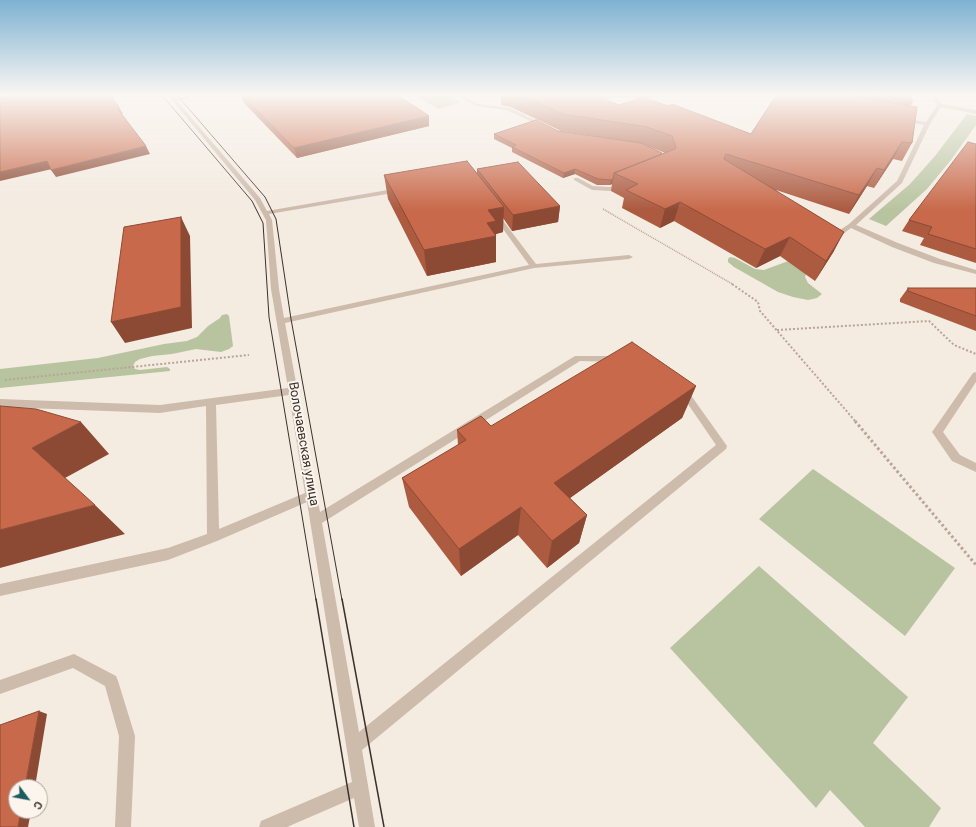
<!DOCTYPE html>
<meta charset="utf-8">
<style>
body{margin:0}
#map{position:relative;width:976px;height:827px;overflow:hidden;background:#f4ebe1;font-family:Roboto,sans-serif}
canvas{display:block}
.north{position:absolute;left:8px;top:779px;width:40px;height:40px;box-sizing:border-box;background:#fbf5ee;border:1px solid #aea6a0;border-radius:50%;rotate:122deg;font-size:11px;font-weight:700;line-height:16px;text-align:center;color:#3b302b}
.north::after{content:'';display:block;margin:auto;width:14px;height:18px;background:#1f5a5e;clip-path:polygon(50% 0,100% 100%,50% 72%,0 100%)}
</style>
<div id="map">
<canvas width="976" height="827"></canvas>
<div class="north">С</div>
</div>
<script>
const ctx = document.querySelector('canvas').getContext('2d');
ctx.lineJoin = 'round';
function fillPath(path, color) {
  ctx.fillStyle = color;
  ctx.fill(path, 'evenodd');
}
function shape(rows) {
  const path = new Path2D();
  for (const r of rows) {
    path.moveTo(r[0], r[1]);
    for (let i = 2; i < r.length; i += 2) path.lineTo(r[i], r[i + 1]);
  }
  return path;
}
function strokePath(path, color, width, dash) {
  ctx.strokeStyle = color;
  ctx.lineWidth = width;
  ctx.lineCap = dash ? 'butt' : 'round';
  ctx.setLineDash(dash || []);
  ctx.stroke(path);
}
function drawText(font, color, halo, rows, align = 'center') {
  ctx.font = font + ' Roboto,sans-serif';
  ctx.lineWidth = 4;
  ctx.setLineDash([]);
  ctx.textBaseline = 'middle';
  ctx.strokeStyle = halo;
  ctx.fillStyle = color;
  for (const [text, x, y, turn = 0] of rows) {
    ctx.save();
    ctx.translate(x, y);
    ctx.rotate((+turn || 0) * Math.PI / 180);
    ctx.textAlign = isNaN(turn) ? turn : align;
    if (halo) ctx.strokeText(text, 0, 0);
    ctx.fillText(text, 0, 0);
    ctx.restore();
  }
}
const green = shape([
 [412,94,445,94,462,102,439,109],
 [587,94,669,94,650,98,627,97,606,99],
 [967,114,976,116,976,125,951,160,927,189,886,226,869,219,910,184,935,156],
 [833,252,832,254,807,272,805,277,808,283,822,294,817,298,808,300,793,297,778,292,734,267,728,262,728,259,730,257,735,258,755,269,764,270,791,260],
 [227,314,229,316,233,346,229,349,221,352,196,349,172,354,152,356,140,359,135,362,133,366,135,369,140,370,167,367,170,369,170,371,0,388,0,369,98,358,164,344,187,341,197,337,208,326,220,318,222,315],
 [813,469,955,568,905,636,759,519],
 [759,566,908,697,873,743,941,808,929,827,865,827,830,790,816,808,670,648]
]);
const pathFar2 = shape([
 [603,209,734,285]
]);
const pathFar1 = shape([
 [732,284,758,302,760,311,856,422],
 [777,330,929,321,954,345,976,354],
 [5,380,249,355]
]);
const path = shape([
 [855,421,976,565]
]);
const minor = shape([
 [167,94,172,94,175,98,196,94,207,94,177,101,260,198,267,211,399,188,402,190,399,192,269,214,272,220,279,289,284,318,529,265,493,215,496,213,498,214,536,264,629,255,633,257,629,259,534,268,285,323,320,512,575,356,617,356,622,359,617,362,580,361,322,523,359,732,716,445,679,391,677,389,679,387,685,387,727,446,726,449,362,750,375,827,359,827,354,798,287,827,259,827,261,821,352,782,307,502,217,541,168,560,0,596,0,584,168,548,207,534,206,406,160,413,0,407,0,399,160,405,288,388,271,289,266,220,255,200,167,94],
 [289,395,305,493,219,529,216,405,289,395],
 [454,94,460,94,479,104,510,108,549,127,544,128,507,110,476,106,454,94],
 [929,94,934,94,942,104,976,110,976,114,941,107,930,124,902,183,856,225,898,243,940,259,976,270,976,274,934,263,892,247,851,228,835,240,832,240,828,238,849,224,897,181,924,125,898,120,901,118,926,122,937,105,929,94],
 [574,178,578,178,593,186,610,187,623,182,626,184,611,191,592,190,574,180,574,178],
 [976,372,976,382,943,432,960,455,976,463,976,472,952,461,932,432,973,373,976,372],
 [74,654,116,676,118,681,135,736,131,827,115,827,119,736,105,686,73,668,0,694,0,680,74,654]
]);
const tramFar1 = shape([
 [161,94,252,201,263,223,269,317,316,600],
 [176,94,265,197,276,219,291,319,342,600]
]);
const tram = shape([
 [316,599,354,827],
 [342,599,384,827]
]);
const wall = shape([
 [240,94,396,94,429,116,429,126,297,158,243,102],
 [501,94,592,94,619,105,668,106,751,134,777,94,908,94,913,101,911,106,912,143,902,161,893,159,874,188,867,186,849,214,776,190,834,251,815,281,780,256,756,268,674,221,660,228,622,208,624,198,611,191,612,184,610,185,597,185,575,174,563,178,512,152,512,148,494,139,494,134,558,131,662,154,665,153,643,144,561,131,511,107,501,105],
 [976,144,976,263,920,245,924,238,902,231,909,220],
 [477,169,560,206,558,222,512,231,503,218,503,232,496,234,496,262,427,276,388,199,384,175,477,173],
 [908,288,976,288,976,331,900,302,900,299],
 [696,386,682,418,570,498,587,515,579,543,547,568,518,535,461,576,409,507,402,478,458,445,457,430,491,426]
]);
const shadedWall = shape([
 [119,107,123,114,120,114,117,108],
 [429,116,429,126,297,158,294,148],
 [902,142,893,159,874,188,884,170],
 [146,146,150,154,56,177,51,170],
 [47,161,52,169,0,181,0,172],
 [877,168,867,186,849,214,859,195],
 [575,169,575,174,563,178,564,173],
 [613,179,612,184,610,185,611,180],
 [680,202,674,221,660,228,665,209],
 [560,206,558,222,512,231,513,215],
 [504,207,503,232,496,234,496,262,427,276,424,250,487,223,488,210],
 [181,217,190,236,192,328,125,343,111,322],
 [844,232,834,251,815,281,826,261],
 [790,237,780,256,756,268,765,249],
 [696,386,682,418,549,513,554,483],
 [81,422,109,454,65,478,32,448],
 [95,505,125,534,0,568,0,530],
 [521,507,518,535,461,576,459,549],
 [587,515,579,543,547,568,552,541],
 [39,711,47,714,35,787,25,787],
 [21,811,31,811,28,827,18,827]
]);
const building = shape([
 [24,94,110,94,119,107,117,108,146,146,51,170,47,161,0,172,0,98,24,94],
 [241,94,396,94,429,116,294,148,241,94],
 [519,94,592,94,619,105,643,97,668,106,672,104,751,134,777,94,845,94,845,95,917,107,912,143,902,142,884,170,877,168,859,195,726,154,724,159,844,232,826,261,790,237,765,249,680,202,665,209,626,190,638,184,614,173,675,149,676,147,672,136,647,127,563,114,519,94],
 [870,94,908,94,913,101,870,94],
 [536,120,558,131,641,143,662,153,662,154,614,173,613,179,611,180,598,179,575,169,564,173,512,147,516,145,494,134,536,120],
 [968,142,976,144,976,249,928,234,932,227,909,220,968,142],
 [467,161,504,207,488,210,496,221,487,223,496,236,424,250,384,175,467,161],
 [518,162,560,206,513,215,477,169,518,162],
 [181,217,181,307,111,322,124,227,181,217],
 [908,288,976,288,976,316,908,291,908,288],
 [632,342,696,386,554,483,587,515,552,541,521,507,459,549,402,478,466,440,457,430,481,416,491,426,632,342],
 [0,406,36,409,81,422,32,448,95,505,0,530,0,406],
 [39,711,25,787,16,787,16,811,21,811,18,827,0,827,0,725,39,711]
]);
const streetNames = [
 ["Волочаевская улица",303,444,80]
];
fillPath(green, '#b8c4a0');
strokePath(pathFar2, '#b9a596', 1.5, [1, 1]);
strokePath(pathFar1, '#b9a596', 2, [2, 2]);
strokePath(path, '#b9a596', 3, [2.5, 2.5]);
fillPath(minor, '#cdbbac');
strokePath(tramFar1, '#3b302b', 1);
strokePath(tram, '#3b302b', 1.5);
fillPath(wall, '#ac5a40');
fillPath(shadedWall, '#8c4a34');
fillPath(building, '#c8694b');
strokePath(building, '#8c4a34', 1);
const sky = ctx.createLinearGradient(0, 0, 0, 210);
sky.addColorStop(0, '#7eb2d2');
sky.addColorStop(0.45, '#faf6f2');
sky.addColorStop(1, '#faf6f200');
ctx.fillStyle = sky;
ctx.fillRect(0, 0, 976, 210);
drawText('13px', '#3b302b', '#fbf5ee', streetNames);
</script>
